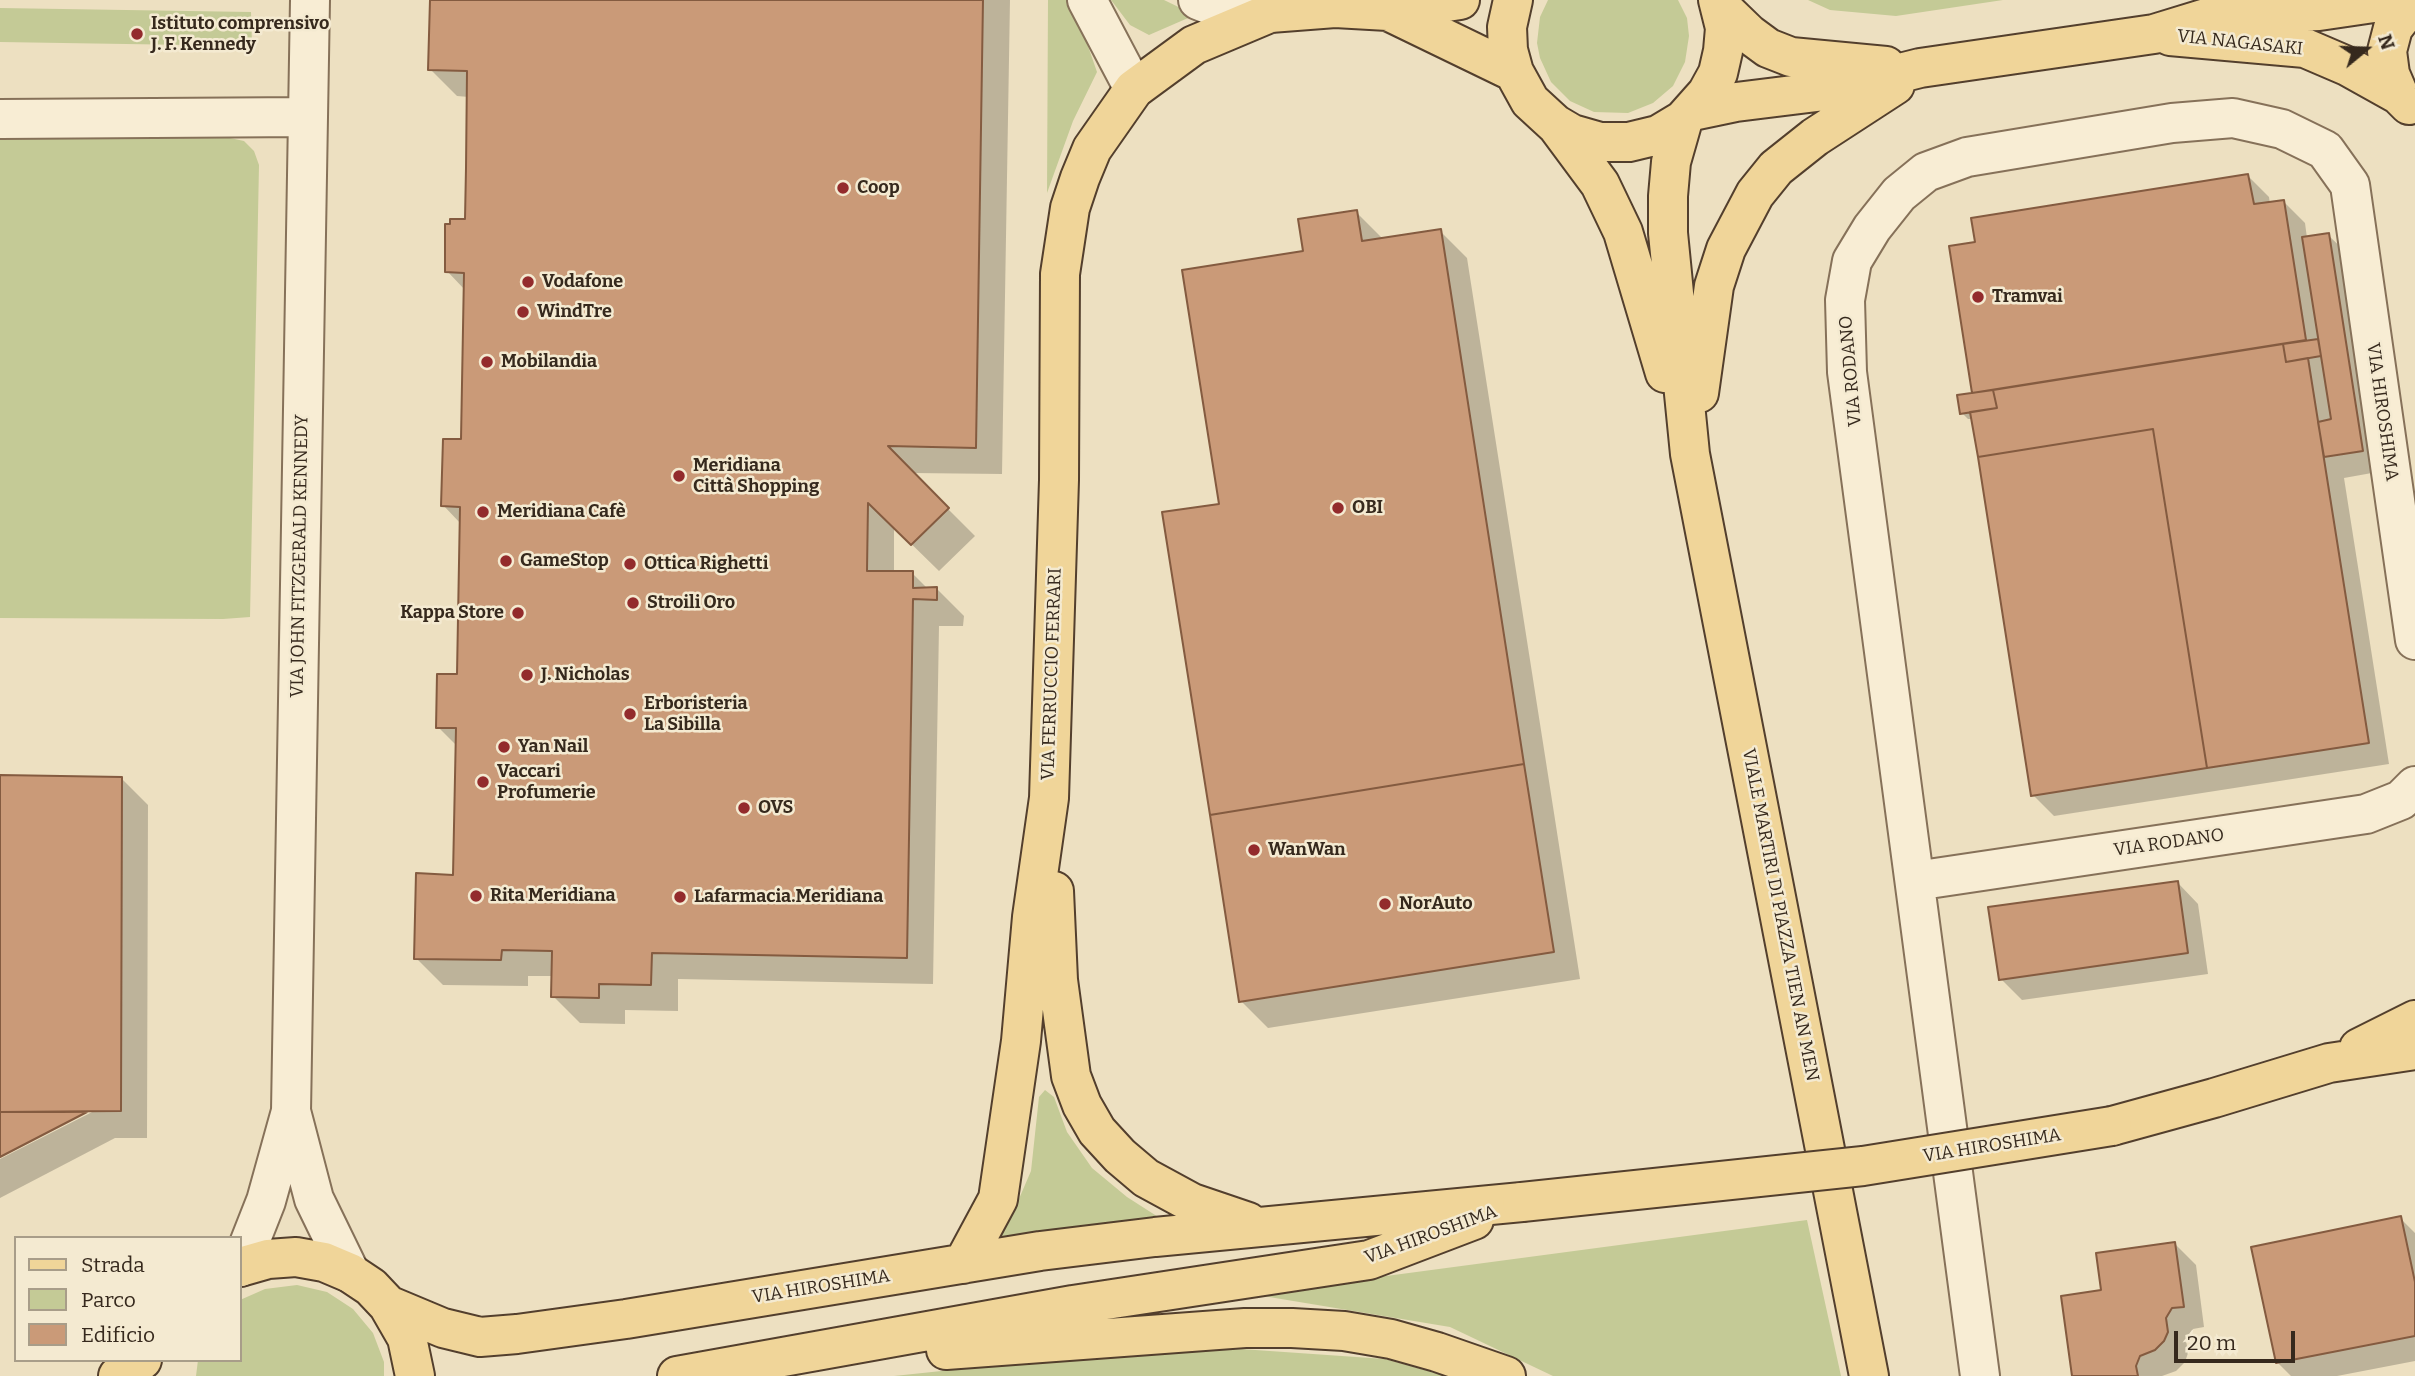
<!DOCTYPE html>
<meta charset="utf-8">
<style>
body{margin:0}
#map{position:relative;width:2415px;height:1376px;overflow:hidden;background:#ede0c1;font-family:Bitter,serif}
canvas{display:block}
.legend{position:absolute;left:14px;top:1236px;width:228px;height:126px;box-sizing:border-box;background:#f4ead1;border:2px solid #a89d89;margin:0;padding:9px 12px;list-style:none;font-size:21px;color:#36291d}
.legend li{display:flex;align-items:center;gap:14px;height:35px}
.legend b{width:35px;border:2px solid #a89d89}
.north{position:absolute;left:2331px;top:14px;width:70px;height:70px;-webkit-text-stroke:5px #f4ead1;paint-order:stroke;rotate:71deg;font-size:19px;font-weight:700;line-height:28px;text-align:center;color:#36291d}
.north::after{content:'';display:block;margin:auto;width:24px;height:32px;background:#36291d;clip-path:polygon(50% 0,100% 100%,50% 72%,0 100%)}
.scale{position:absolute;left:2174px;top:1331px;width:121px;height:32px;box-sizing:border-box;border:4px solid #36291d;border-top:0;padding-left:9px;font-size:21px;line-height:24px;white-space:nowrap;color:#36291d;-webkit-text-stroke:5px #f4ead1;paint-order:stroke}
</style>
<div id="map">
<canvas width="2415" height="1376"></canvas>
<ul class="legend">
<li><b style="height:9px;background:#f0d599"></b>Strada</li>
<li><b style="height:19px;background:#c4ca96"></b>Parco</li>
<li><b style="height:19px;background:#ca9a78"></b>Edificio</li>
</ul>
<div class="north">N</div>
<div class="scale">20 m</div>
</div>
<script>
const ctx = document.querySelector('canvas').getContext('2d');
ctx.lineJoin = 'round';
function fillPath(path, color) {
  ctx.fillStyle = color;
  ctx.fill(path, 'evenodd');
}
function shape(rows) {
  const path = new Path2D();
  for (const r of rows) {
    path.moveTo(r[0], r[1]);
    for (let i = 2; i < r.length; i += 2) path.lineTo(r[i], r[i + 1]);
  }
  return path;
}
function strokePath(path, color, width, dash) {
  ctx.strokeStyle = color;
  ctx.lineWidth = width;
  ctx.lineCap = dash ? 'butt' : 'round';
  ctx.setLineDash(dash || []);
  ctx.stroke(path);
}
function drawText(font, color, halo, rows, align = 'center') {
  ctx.font = font + ' Bitter,serif';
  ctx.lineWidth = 5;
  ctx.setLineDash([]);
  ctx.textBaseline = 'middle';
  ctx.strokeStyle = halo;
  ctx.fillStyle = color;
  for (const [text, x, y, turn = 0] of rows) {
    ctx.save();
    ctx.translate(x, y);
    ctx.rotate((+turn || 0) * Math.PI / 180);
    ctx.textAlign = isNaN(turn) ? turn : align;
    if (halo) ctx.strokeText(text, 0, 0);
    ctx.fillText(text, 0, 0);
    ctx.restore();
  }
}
const green = shape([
 [1048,0,1072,0,1097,72,1073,121,1047,193],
 [1111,0,1164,0,1195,15,1149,35,1130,25],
 [1548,0,1678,0,1687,18,1689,36,1685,62,1673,86,1653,103,1628,113,1594,112,1570,101,1551,82,1540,58,1537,43,1540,17],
 [1808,0,2003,0,1896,16,1830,10],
 [0,8,251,12,252,46,0,42],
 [230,138,244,141,254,151,259,165,250,617,223,619,0,618,0,139],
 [1045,1090,1054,1097,1067,1132,1092,1168,1127,1197,1166,1222,989,1248,1009,1222,1031,1171,1039,1097],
 [1807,1220,1841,1376,1553,1376,1450,1327,1251,1294],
 [297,1285,327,1292,353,1309,373,1333,384,1362,384,1376,196,1376,198,1360,240,1360,240,1300,265,1289],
 [1241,1349,1385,1359,1446,1376,894,1376,1084,1356]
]);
const shadow = shape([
 [431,0,1010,0,1002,474,912,473,975,536,939,571,894,527,894,573,912,573,928,589,937,589,964,616,963,626,939,626,933,984,678,979,678,1011,625,1010,625,1024,580,1023,553,996,553,976,528,976,528,986,443,985,416,958,455,877,458,747,438,727,459,676,461,524,443,505,463,441,465,290,447,271,466,220,469,97,457,96,430,69],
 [2248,176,2269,197,2270,204,2284,202,2305,223,2307,238,2328,235,2349,255,2383,471,2344,478,2389,764,2054,816,2033,795,1973,419,1968,419,1962,413,1974,395,1977,243],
 [1356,212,1384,240,1440,231,1467,258,1580,979,1268,1028,1241,1001,1221,505,1305,252],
 [0,777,121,778,148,805,147,1138,115,1138,0,1198,0,1159,96,1110,94,1106,0,1155],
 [2178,883,2198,904,2208,974,2022,1000,2001,979],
 [2400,1218,2415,1233,2415,1361,2337,1376,2291,1376,2278,1363],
 [2175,1244,2196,1265,2204,1327,2193,1329,2186,1340,2188,1353,2185,1362,2176,1371,2162,1376,2073,1376,2102,1292]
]);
const building = shape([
 [430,0,983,0,976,448,888,446,949,508,911,545,868,503,867,571,913,571,913,588,937,587,937,600,913,599,907,958,652,953,651,985,599,984,599,998,551,997,552,951,502,950,501,960,414,959,416,873,453,875,456,728,436,728,437,674,457,674,460,507,441,506,443,439,461,439,464,273,445,272,445,224,450,224,450,219,465,219,466,168,467,71,428,70,430,0],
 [2248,174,2254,204,2284,200,2306,340,1972,393,1949,246,1975,242,1971,218,2248,174],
 [1357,210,1362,241,1441,229,1524,764,1210,815,1162,512,1219,504,1182,270,1303,251,1298,219,1357,210],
 [2329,233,2363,451,2324,457,2318,422,2331,419,2302,237,2329,233],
 [2318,339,2321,356,2286,362,2283,344,2318,339],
 [2283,344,2286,362,2308,358,2369,743,2207,768,2153,429,1978,457,1970,412,1997,408,1993,390,2283,344],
 [1993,390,1997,408,1960,414,1957,395,1993,390],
 [2153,429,2207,768,2031,796,1978,457,2153,429],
 [1524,764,1554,952,1239,1002,1210,815,1524,764],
 [0,775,122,777,121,1111,0,1112,0,775],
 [2178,881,2188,953,1999,980,1988,907,2178,881],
 [0,1112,87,1112,0,1157,0,1112],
 [2401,1216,2415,1282,2415,1336,2276,1363,2251,1247,2401,1216],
 [2175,1242,2184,1307,2172,1308,2166,1318,2168,1332,2164,1341,2155,1350,2140,1356,2136,1366,2138,1376,2072,1376,2061,1296,2101,1290,2096,1253,2175,1242]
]);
const minor = shape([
 [1087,0,1134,89],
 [1198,0,1213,6,1270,13],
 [0,119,307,117],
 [1915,881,2366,814,2401,800,2415,786],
 [291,1111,314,1199,350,1273],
 [240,1267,266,1201,291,1111,310,0],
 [1980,1376,1847,372,1845,300,1852,261,1872,228,1899,194,1926,172,1967,157,2172,123,2233,118,2282,129,2325,150,2350,185,2415,640]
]);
const major = shape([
 [1513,0,1507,27,1508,50,1514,72,1530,101,1555,124,1572,134,1600,142,1629,142,1658,135,1683,120,1707,93,1718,73,1723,51,1725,28,1718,0],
 [1720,6,1749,34,1768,48,1791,57,1886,66],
 [1388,11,1514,72],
 [2170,36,2305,48,2347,66,2399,95],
 [2409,105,2399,95,2390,74,2387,51,2393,28,2407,10,2415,4],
 [1693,111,1736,102,1833,90,1920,68,2154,34,2216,15,2319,11,2394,0],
 [1683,120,1671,162,1668,196,1668,233,1690,454,1869,1376],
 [1557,126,1600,184,1623,232,1665,373],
 [1699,393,1714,286,1726,249,1755,194,1776,168,1815,137,1895,85],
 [1054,891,1058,980,1071,1076,1082,1105,1097,1131,1120,1156,1146,1178,1192,1203,1248,1222],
 [2359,1048,2415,1020],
 [2112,1126,2214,1098,2329,1063,2415,1050],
 [963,1264,998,1199,1021,1041,1032,917,1049,798,1059,480,1060,274,1070,208,1080,178,1092,149,1134,89,1194,45,1270,13,1335,8,1388,11,1460,0],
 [240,1267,268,1259,296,1257,324,1262,350,1273,371,1287,388,1305,407,1338,415,1376],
 [388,1305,443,1328,480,1337,517,1334,626,1319,1040,1251,1155,1237,1522,1202],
 [946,1350,1245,1328,1292,1328,1344,1331,1391,1339,1437,1352,1506,1376],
 [118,1376,142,1360],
 [677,1376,1073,1305,1369,1260,1474,1220]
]);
const majorBridge = shape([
 [1522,1202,1863,1166,2112,1126]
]);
const markers = [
 [137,34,7,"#932b2c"],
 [843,188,7,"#932b2c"],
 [528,282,7,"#932b2c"],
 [1978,297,7,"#932b2c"],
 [523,312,7,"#932b2c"],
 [487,362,7,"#932b2c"],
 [679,476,7,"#932b2c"],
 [1338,508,7,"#932b2c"],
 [483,512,7,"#932b2c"],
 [506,561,7,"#932b2c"],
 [630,564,7,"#932b2c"],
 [633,603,7,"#932b2c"],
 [518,613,7,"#932b2c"],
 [527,675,7,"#932b2c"],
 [630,714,7,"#932b2c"],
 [504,747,7,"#932b2c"],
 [483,782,7,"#932b2c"],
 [744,808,7,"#932b2c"],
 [1254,850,7,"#932b2c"],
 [476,896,7,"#932b2c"],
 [680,897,7,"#932b2c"],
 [1385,904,7,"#932b2c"]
];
const poiNames = [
 ["Istituto comprensivo",151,24],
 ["J. F. Kennedy",151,45],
 ["Coop",857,188],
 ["Vodafone",542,282],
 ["Tramvai",1992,297],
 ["WindTre",537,312],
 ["Mobilandia",501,362],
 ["Meridiana",693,466],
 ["Città Shopping",693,487],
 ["OBI",1352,508],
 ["Meridiana Cafè",497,512],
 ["GameStop",520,561],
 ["Ottica Righetti",644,564],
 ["Stroili Oro",647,603],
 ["Kappa Store",504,613,"right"],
 ["J. Nicholas",541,675],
 ["Erboristeria",644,704],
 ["La Sibilla",644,725],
 ["Yan Nail",518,747],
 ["Vaccari",497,772],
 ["Profumerie",497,793],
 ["OVS",758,808],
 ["WanWan",1268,850],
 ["Rita Meridiana",490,896],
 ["Lafarmacia.Meridiana",694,897],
 ["NorAuto",1399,904]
];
const streetNames = [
 ["VIA NAGASAKI",2240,43,6],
 ["VIA RODANO",1851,371,-95],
 ["VIA HIROSHIMA",2382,412,82],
 ["VIA JOHN FITZGERALD KENNEDY",300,556,-89],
 ["VIA FERRUCCIO FERRARI",1052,674,-88],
 ["VIA RODANO",2169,843,-8],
 ["VIALE MARTIRI DI PIAZZA TIEN AN MEN",1780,915,79],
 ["VIA HIROSHIMA",1992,1146,-9],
 ["VIA HIROSHIMA",1431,1235,-20],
 ["VIA HIROSHIMA",821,1287,-9]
];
fillPath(green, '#c4ca96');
fillPath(shadow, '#0003');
fillPath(building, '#ca9a78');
strokePath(building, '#845b40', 2);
strokePath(minor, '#867159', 42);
strokePath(major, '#533f2d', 42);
strokePath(minor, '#f8edd4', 38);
strokePath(major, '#f0d599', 38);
strokePath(majorBridge, '#533f2d', 42, []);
strokePath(majorBridge, '#f0d599', 38);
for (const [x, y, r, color] of markers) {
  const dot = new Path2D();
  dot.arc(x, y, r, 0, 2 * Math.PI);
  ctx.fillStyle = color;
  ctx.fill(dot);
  strokePath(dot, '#f4ead1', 2.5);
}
drawText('bold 18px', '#36291d', '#f4ead1', poiNames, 'left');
drawText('18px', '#36291d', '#f4ead1', streetNames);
</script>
